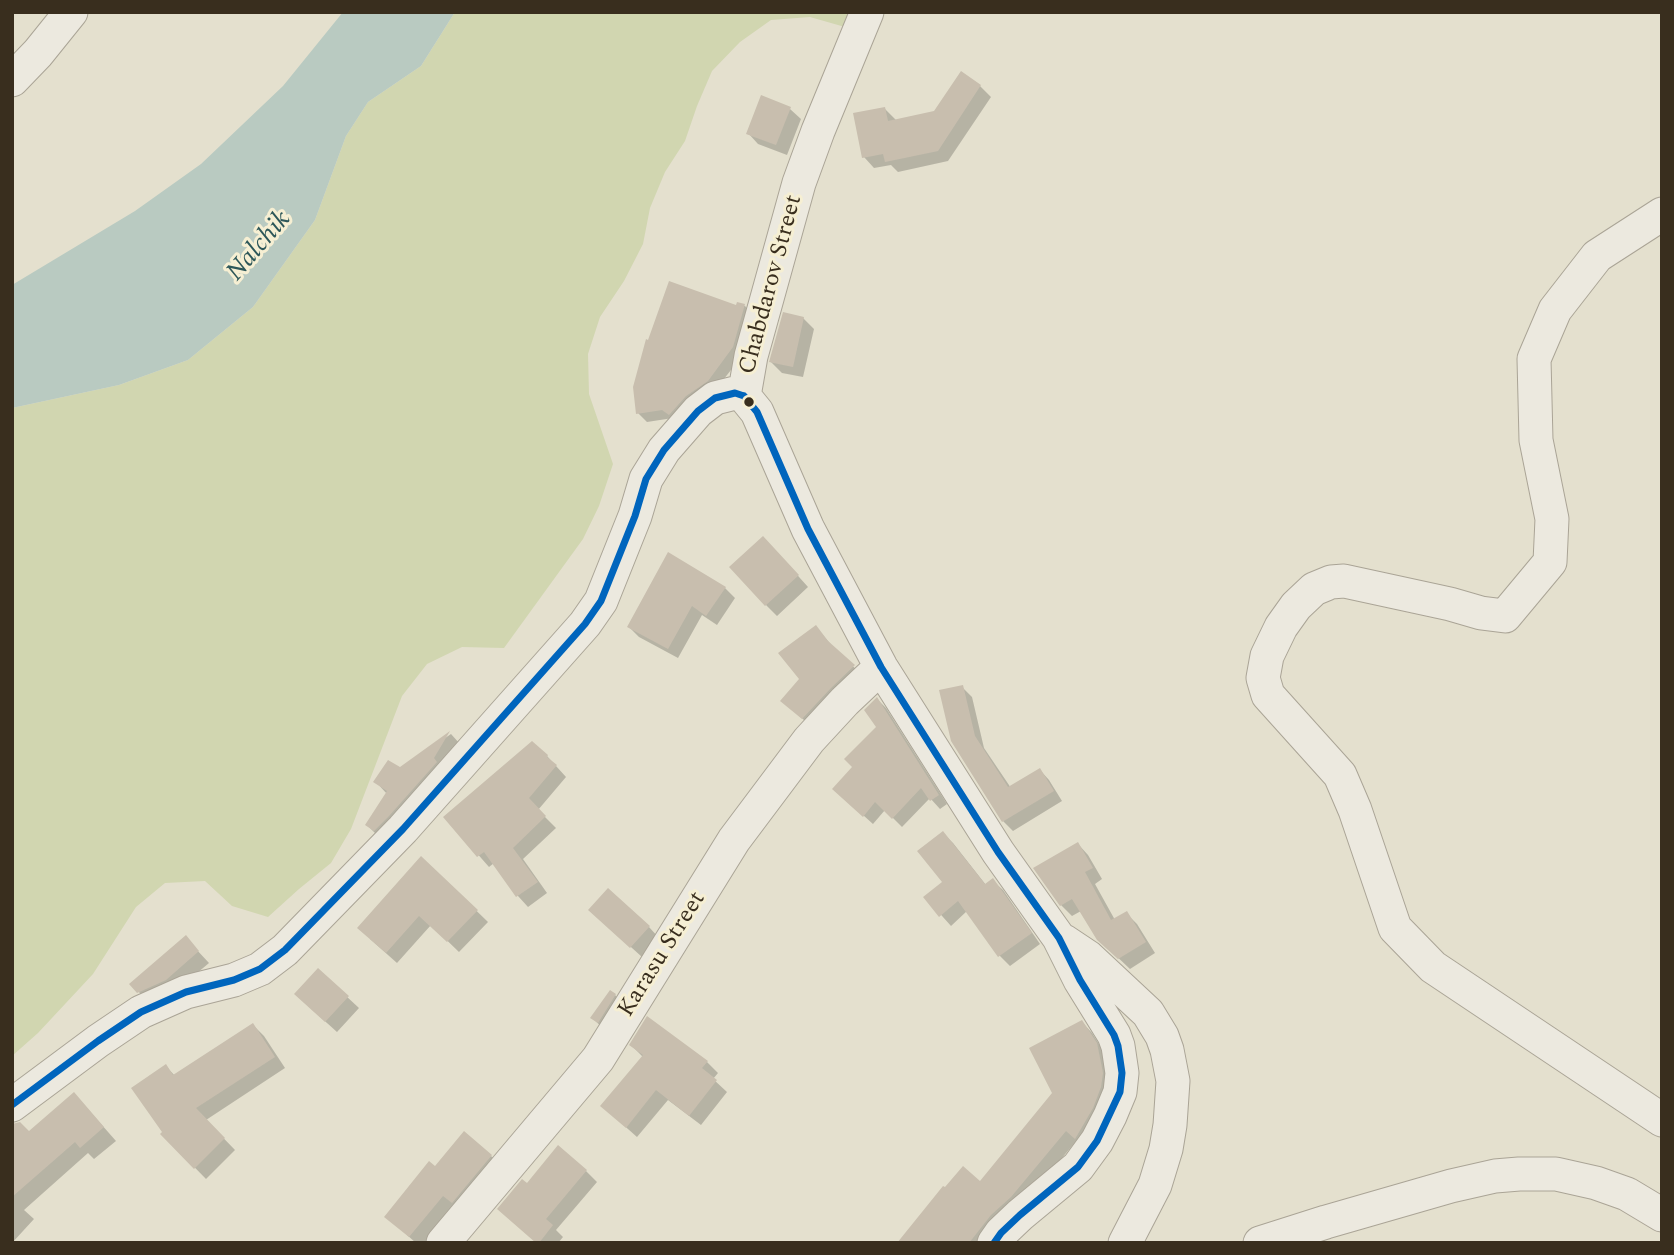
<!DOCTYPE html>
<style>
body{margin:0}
#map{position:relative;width:1674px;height:1255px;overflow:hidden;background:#e4e0ce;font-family:Spectral,serif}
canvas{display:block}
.frame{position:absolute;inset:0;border:14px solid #392e1e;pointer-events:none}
</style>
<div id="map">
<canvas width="1674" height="1255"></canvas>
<div class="frame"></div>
</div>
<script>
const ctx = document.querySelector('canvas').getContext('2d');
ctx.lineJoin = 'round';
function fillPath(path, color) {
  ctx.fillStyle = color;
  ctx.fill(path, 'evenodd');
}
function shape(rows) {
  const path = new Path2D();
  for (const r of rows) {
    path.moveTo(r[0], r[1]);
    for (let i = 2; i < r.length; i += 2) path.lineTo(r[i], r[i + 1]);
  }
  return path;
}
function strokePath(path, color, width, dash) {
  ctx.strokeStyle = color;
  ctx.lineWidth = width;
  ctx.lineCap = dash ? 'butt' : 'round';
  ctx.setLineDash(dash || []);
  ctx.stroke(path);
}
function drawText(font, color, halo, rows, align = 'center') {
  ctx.font = font + ' Spectral,serif';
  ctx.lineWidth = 6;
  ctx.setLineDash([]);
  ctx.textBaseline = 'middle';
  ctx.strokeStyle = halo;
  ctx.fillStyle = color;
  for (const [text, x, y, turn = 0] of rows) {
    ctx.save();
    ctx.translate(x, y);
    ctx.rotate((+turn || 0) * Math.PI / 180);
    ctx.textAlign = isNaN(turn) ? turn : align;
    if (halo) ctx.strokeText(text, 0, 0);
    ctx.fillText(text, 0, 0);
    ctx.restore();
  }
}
const green = shape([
 [455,12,867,12,859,31,810,17,771,20,740,42,712,71,697,106,685,141,665,172,650,208,643,244,624,281,600,317,588,354,589,394,613,464,599,506,583,539,504,648,462,647,427,664,402,696,351,829,331,863,299,889,268,917,232,906,205,881,165,883,136,907,93,974,38,1033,12,1056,12,408,119,385,188,360,253,307,315,220,346,136,368,102,421,66]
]);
const water = shape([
 [343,12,455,12,421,66,368,102,346,136,315,220,253,307,188,360,119,385,12,408,12,285,135,211,201,164,283,86]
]);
const shadow = shape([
 [961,74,980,86,991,97,948,161,898,172,891,165,874,168,864,157,885,109,896,120,935,113],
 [790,109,801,119,787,155,758,144,748,133],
 [738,304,745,306,753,315,742,356,716,389,673,418,647,422,638,413,737,307],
 [803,318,814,329,803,377,782,373,771,362],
 [774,549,808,587,777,616,766,605],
 [668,555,725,588,735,598,717,625,702,615,678,658,639,637,629,627],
 [816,627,834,648,862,675,811,726,791,709],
 [962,687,972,697,984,748,1011,788,1040,770,1049,780,1062,801,1013,831,1003,821,941,692],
 [877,699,886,708,947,804,940,809,930,798,902,827,885,810,873,824,844,798,854,767,878,727],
 [451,734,460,744,378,836,367,825,387,794,376,782,400,769],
 [547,756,566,777,538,810,556,828,523,859,547,893,528,907,518,896,494,863,489,867,446,818],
 [943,833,953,843,986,885,993,881,1003,890,1040,944,1010,966,1000,956,967,911,951,926,926,898,944,882],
 [1078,844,1088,855,1102,879,1095,884,1115,920,1126,913,1137,924,1155,953,1130,969,1110,950,1081,911,1072,916,1061,905],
 [422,858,488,922,459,952,431,925,397,963,370,939],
 [601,920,649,927,659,938,642,957],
 [196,949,209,963,177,990,149,1003,138,991],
 [318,970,359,1008,337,1032,307,1005],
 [615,995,625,1006,603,1028,592,1018],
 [1082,1022,1092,1033,1106,1055,1112,1085,1085,1148,1077,1140,1021,1207,987,1243,899,1243,980,1183,1054,1093],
 [253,1025,264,1036,285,1068,206,1120,235,1150,206,1179,162,1134,166,1066,175,1076],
 [631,1045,707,1062,718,1073,713,1079,727,1092,701,1125,668,1100,637,1137,602,1106,643,1057],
 [86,1107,116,1141,94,1159,88,1153,24,1210,34,1219,12,1243,12,1128,29,1133],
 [491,1156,502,1167,455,1206,424,1243,416,1243,398,1227,435,1168],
 [586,1171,597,1182,556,1230,563,1237,558,1243,537,1243,527,1185]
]);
const building = shape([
 [961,71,981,85,938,151,885,162,883,154,862,158,853,113,885,107,888,121,934,111],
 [761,95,791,107,776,145,746,134],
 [669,281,736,305,737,302,745,304,733,347,708,381,686,396,669,415,662,410,636,414,633,387,646,339,648,340],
 [783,312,804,317,793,367,769,362],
 [763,536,799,575,765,606,729,567],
 [668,552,726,587,706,616,692,606,668,649,627,627],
 [816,625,828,641,855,665,831,688,802,719,780,701,799,679,778,653],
 [963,685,975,736,1008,787,1040,768,1054,791,1002,822,951,741,939,690],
 [877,697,939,795,930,801,921,788,892,819,875,802,863,817,832,789,852,767,844,759,876,727,864,710],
 [450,731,434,758,437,762,389,816,374,831,365,825,387,791,373,782,388,760,400,767],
 [532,741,548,755,547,757,557,765,529,798,546,816,513,848,538,882,516,897,484,852,477,857,443,817],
 [943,831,985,884,993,878,1032,933,998,957,958,901,939,917,923,897,942,882,917,851],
 [1078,842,1093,868,1085,872,1111,920,1127,911,1146,942,1118,959,1097,940,1072,899,1060,906,1033,868],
 [421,856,478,910,447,942,419,916,386,953,357,928],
 [608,888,650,926,630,948,588,910],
 [186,935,199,951,166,980,137,993,129,984],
 [318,968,349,996,325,1022,294,994],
 [610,990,616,994,598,1023,590,1018],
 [647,1016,708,1061,702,1068,717,1080,689,1116,656,1090,626,1128,600,1106,643,1055,629,1045],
 [1082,1020,1097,1043,1103,1073,1101,1087,1093,1108,1075,1139,1066,1131,1011,1197,991,1215,969,1243,897,1243,943,1186,945,1187,963,1166,980,1181,1052,1093,1029,1048],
 [253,1023,275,1057,196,1108,225,1138,194,1169,160,1134,162,1132,131,1088,166,1064,173,1075],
 [74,1092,104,1127,80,1148,75,1142,12,1197,12,1124,20,1122,29,1131],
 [464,1131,492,1155,452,1203,443,1196,409,1237,384,1217,429,1161,435,1166],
 [558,1145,587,1170,546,1219,553,1225,539,1243,536,1243,497,1209,522,1179,527,1183]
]);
const minor = shape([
 [12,80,38,53,71,12],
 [1662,214,1597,256,1555,310,1534,359,1536,440,1552,519,1550,562,1505,616,1481,613,1450,604,1344,581,1331,582,1314,589,1296,606,1281,627,1267,656,1263,678,1268,695,1340,775,1355,810,1395,928,1433,967,1662,1120],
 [744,396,757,412,808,529,881,667,998,852,1059,938,1080,980,1114,1035,1118,1046,1122,1073,1120,1092,1110,1116,1097,1141,1078,1167,1020,1215,1001,1233,994,1243],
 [744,396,751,356,799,183,818,131,867,12],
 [1064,941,1088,957,1148,1013,1162,1036,1167,1050,1173,1081,1170,1125,1166,1149,1155,1185,1125,1243],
 [12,1105,98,1041,141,1012,186,992,234,980,260,969,285,950,403,829,585,624,601,601,635,516,646,479,664,450,698,411,715,398,735,393,744,396],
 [443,1243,598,1059,734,840,809,740,845,701,881,667],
 [1260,1243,1326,1222,1451,1186,1495,1176,1519,1174,1556,1174,1596,1183,1627,1194,1662,1215]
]);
const bus1 = shape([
 [744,396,757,412,808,529,881,667,998,852,1059,938,1080,980,1114,1035,1118,1046,1122,1073,1120,1092,1097,1141,1078,1167,1020,1215,1001,1233,994,1243],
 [12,1105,98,1041,141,1012,186,992,234,980,260,969,285,950,403,829,585,624,601,601,635,516,646,479,664,450,698,411,715,398,735,393,744,396]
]);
const markers = [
 [749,402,6,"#392e1e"]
];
const streetNames = [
 ["Chabdarov Street",772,285,-75],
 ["Karasu Street",663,955,-58]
];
const waterNames = [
 ["Nalchik",260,247,-49]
];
fillPath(green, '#d1d6b0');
fillPath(water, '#b9cac1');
fillPath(shadow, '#0003');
fillPath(building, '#c8beae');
strokePath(minor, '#aaa496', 35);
strokePath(minor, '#ece9df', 33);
strokePath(bus1, '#0065bd', 7);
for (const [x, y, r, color] of markers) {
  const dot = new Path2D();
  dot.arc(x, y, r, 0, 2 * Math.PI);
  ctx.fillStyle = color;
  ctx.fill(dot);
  strokePath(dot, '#f6efd3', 2.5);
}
drawText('24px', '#392e1e', '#f6efd3', streetNames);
drawText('italic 26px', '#2d5759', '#f6efd3', waterNames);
</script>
